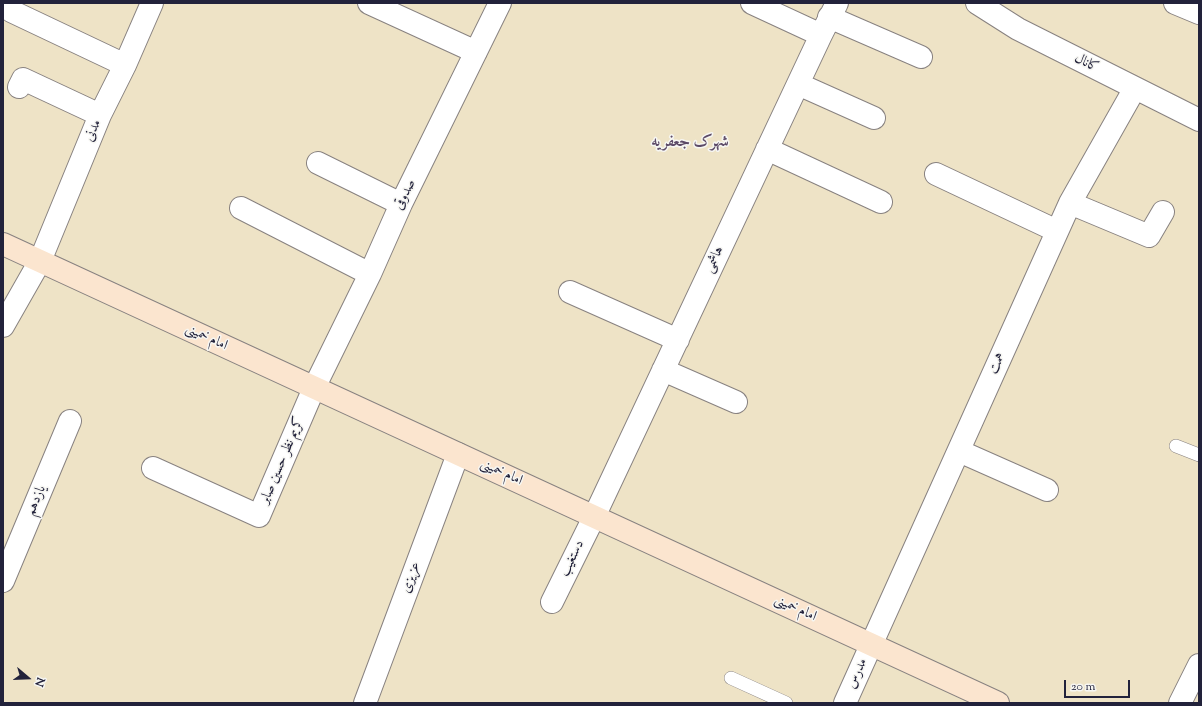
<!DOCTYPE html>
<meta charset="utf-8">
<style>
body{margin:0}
#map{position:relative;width:1202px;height:706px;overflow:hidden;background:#eee3c6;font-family:"Sorts Mill Goudy",serif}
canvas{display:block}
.frame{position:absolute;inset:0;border:4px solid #22223b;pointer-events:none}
.north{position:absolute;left:8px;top:658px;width:40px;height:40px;-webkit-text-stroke:3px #f6f6f2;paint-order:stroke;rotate:109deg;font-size:11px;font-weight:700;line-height:16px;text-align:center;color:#22223b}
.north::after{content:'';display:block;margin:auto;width:14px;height:18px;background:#22223b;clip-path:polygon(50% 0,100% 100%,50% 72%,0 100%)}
.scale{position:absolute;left:1064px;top:680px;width:66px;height:18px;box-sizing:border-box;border:2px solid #22223b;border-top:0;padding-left:5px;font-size:12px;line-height:14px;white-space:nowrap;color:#22223b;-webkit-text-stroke:3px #f6f6f2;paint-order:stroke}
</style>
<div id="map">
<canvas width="1202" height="706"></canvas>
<div class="frame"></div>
<div class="north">N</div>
<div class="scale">20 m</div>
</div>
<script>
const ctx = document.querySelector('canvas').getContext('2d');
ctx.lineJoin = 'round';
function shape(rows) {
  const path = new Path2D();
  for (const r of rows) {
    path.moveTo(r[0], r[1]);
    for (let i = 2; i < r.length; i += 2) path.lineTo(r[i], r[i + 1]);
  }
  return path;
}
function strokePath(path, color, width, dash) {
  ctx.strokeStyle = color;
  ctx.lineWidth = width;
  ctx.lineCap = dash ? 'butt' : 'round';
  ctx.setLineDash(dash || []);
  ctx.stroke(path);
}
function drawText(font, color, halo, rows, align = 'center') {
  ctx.font = font + ' "Sorts Mill Goudy",Amiri,serif';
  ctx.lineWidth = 3;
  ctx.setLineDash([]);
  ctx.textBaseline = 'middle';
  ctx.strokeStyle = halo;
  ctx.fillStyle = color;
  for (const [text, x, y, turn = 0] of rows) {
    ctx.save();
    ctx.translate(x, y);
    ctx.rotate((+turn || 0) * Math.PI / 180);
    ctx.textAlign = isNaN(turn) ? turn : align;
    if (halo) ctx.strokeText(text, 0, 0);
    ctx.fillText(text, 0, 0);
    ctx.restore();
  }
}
const lane = shape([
 [1176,446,1199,455],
 [731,678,786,703]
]);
const street = shape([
 [369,3,476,52],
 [752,3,821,35],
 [977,3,1018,29,1199,120],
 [1175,3,1199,13],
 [11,11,125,65],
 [829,17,921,57],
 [798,84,874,118],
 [19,87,23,79,100,115],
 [767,149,881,202],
 [318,163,401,204],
 [936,174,1057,231],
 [1070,203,1149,236,1163,212],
 [241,208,370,274],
 [570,292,678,340],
 [3,326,40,261,100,115,125,65,152,3],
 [663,370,736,402],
 [959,451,1047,490],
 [153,468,259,516,314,388,370,274,401,204,500,3],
 [3,581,70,421],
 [552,602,594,517,821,35,837,3],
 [365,703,458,454],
 [845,703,1070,203,1135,88],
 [1180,703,1199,665]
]);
const secondary = shape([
 [3,244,998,703]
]);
const streetNames = [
 ["کانال",1086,64,27],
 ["مدنی",94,131,-67],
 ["صدوقی",406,195,-64],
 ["هاشمی",715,260,-65],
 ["امام خمینی",206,338,25],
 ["همت",998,364,-66],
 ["کریم نظر حسین صابر",283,461,-67],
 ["امام خمینی",501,473,25],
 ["یازدهم",37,501,-67],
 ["دستغیب",573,559,-64],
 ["عزیزی",412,578,-70],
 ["امام خمینی",795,609,25],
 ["مدرس",858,674,-66]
];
const quarterNames = [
 ["شهرک جعفریه",690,143]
];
strokePath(lane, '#888280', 14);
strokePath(street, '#888280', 24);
strokePath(secondary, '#888280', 24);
strokePath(lane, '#fff', 13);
strokePath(street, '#fff', 22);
strokePath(secondary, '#fbe5cf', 22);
drawText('14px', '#22223b', '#f6f6f2', streetNames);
drawText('bold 16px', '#5c4a67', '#f6f6f2', quarterNames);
</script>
